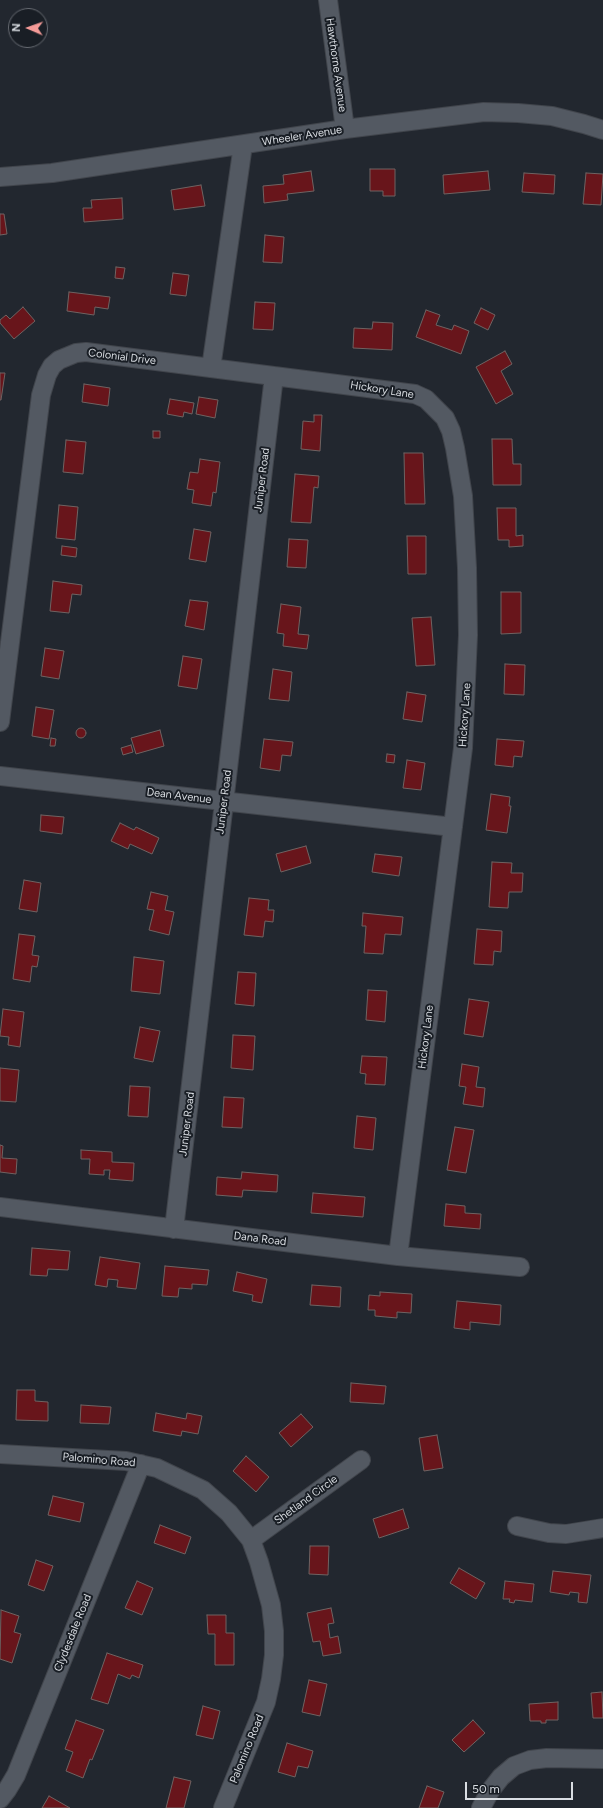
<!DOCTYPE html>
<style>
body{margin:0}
#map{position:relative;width:603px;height:1808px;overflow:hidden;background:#22272f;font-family:Figtree,sans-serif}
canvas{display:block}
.north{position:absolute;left:8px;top:8px;width:40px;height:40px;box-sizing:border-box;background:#191e25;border:1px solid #666a71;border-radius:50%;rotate:272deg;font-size:11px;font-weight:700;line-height:16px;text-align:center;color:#d9dde2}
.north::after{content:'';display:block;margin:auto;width:14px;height:18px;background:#f59b98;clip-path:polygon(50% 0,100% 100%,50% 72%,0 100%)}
.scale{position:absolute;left:465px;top:1782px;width:108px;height:18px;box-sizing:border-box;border:2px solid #d9dde2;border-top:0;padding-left:5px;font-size:12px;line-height:14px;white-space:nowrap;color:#d9dde2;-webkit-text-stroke:3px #191e25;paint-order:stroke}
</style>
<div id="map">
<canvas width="603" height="1808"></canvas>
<div class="north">N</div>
<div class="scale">50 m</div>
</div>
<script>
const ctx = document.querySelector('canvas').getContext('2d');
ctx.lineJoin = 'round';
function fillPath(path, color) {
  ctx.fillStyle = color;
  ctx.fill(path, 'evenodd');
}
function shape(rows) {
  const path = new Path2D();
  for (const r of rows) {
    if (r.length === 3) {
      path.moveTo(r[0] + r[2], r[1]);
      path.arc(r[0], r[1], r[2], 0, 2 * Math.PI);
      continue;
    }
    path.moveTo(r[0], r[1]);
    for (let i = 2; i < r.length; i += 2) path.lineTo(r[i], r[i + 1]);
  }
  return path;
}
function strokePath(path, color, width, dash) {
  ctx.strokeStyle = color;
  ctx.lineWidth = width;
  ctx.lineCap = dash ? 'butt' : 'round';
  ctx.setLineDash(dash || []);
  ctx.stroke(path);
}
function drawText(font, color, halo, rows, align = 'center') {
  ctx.font = font + ' Figtree,sans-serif';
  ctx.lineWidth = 4;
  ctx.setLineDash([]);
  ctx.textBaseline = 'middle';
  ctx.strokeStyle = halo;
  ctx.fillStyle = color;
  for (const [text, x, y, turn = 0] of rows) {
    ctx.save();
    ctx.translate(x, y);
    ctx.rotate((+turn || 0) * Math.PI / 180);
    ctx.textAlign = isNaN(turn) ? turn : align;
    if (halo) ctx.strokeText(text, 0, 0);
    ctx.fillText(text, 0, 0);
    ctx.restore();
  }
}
const building = shape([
 [370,169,395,169,395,196,383,196,383,191,370,191,370,169],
 [311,171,314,191,287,194,288,200,264,203,263,186,284,184,283,175,311,171],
 [488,171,490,190,444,194,443,175,488,171],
 [524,173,555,175,554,194,522,192,524,173],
 [586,173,603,174,601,205,583,204,586,173],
 [201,185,205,206,174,210,171,190,201,185],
 [122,198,123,219,84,222,83,208,92,208,91,200,122,198],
 [0,214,4,214,7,234,0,235,0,214],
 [265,235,284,237,282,263,263,262,265,235],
 [116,267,125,268,123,279,115,278,116,267],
 [173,273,189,275,186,296,170,294,173,273],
 [69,292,110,297,108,309,95,307,94,315,67,311,69,292],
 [255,302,275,303,273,330,253,329,255,302],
 [23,307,35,321,14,339,0,323,0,320,6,315,10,319,23,307],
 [481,308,495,315,488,330,474,323,481,308],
 [426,310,440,315,436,325,452,330,454,325,469,331,461,354,416,337,426,310],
 [373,322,393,323,392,350,353,348,354,328,372,329,373,322],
 [505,351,512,364,501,371,513,394,496,404,476,367,505,351],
 [0,373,5,373,1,400,0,400,0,373],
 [84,384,110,388,108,406,82,402,84,384],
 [199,397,218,400,215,418,196,414,199,397],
 [170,399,194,403,192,414,184,412,183,417,167,414,170,399],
 [314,415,322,415,320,451,301,449,303,421,314,422,314,415],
 [153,431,160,431,160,438,153,438,153,431],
 [492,439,512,439,513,464,521,464,521,485,493,485,492,439],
 [66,440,86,442,83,474,63,472,66,440],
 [404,453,423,453,425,504,405,504,404,453],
 [200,459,220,462,216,493,213,492,211,506,192,503,194,490,187,489,190,472,198,473,200,459],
 [295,474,319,476,318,488,314,487,311,523,291,522,295,474],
 [59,505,78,507,75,540,56,538,59,505],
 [497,508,516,508,516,536,523,535,523,546,509,547,509,540,498,540,497,508],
 [194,529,211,532,206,562,189,559,194,529],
 [407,536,426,536,426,574,408,574,407,536],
 [289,539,308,540,306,568,287,567,289,539],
 [62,546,77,548,76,557,61,555,62,546],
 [53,581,82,585,81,595,72,594,69,613,50,611,53,581],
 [501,592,521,592,521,633,501,634,501,592],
 [190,600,208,602,204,630,185,626,190,600],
 [281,604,301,607,298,634,309,635,307,649,283,646,284,634,277,633,281,604],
 [431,617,435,665,416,666,412,618,431,617],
 [45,648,64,651,59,679,41,676,45,648],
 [183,656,202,659,197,689,178,686,183,656],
 [505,664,525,665,524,695,504,694,505,664],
 [273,669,292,672,289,701,269,699,273,669],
 [407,692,426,695,422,722,403,719,407,692],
 [36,707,54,710,49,739,32,736,36,707],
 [81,733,5],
 [160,730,164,746,136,754,131,738,160,730],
 [51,738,56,739,55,746,50,746,51,738],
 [264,739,293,742,291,756,282,755,280,771,260,768,264,739],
 [497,739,524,741,522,757,514,756,513,767,495,765,497,739],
 [131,745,133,752,123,755,121,748,131,745],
 [387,754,395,755,394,763,386,762,387,754],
 [407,760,425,763,421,790,403,788,407,760],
 [491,794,510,797,509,806,511,806,507,833,486,830,491,794],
 [41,815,64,817,62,834,40,831,41,815],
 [120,823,134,830,136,827,159,838,152,854,130,844,128,849,111,841,120,823],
 [306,846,311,863,281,872,276,854,306,846],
 [375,854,402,857,399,876,372,872,375,854],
 [492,862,512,863,511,873,523,873,522,892,509,892,508,908,489,907,492,862],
 [24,880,41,883,37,912,19,909,24,880],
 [151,892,168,896,165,910,174,912,169,935,149,930,154,910,147,909,151,892],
 [249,898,269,900,268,910,274,910,273,922,265,921,263,937,244,935,249,898],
 [363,913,403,917,401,935,385,934,383,954,364,953,366,926,362,926,363,913],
 [477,929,502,931,501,952,494,951,493,965,474,964,477,929],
 [19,934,35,936,32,955,39,956,37,967,32,966,30,982,13,979,19,934],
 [134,957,164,961,160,994,131,991,134,957],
 [238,972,256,973,254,1006,235,1004,238,972],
 [368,990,387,991,385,1022,366,1020,368,990],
 [469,999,489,1002,483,1037,464,1034,469,999],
 [3,1009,24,1012,20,1047,8,1045,9,1037,0,1036,3,1009],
 [140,1027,160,1031,153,1062,134,1058,140,1027],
 [233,1035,255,1036,253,1070,231,1068,233,1035],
 [362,1056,387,1057,385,1085,365,1084,366,1074,360,1073,362,1056],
 [462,1064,479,1067,476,1087,485,1088,483,1107,463,1104,466,1087,459,1086,462,1064],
 [0,1068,19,1070,16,1102,0,1101,0,1068],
 [130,1086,150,1087,148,1117,128,1116,130,1086],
 [224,1097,244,1098,242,1128,222,1127,224,1097],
 [357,1116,376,1118,373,1150,354,1148,357,1116],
 [455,1127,474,1130,466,1173,447,1170,455,1127],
 [0,1145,3,1146,2,1158,17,1159,16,1174,0,1172,0,1145],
 [81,1150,112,1152,112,1162,134,1163,133,1181,109,1179,110,1170,104,1170,104,1175,89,1174,90,1159,81,1159,81,1150],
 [242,1172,278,1175,277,1192,243,1190,242,1197,216,1195,217,1177,241,1179,242,1172],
 [313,1193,365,1197,363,1217,311,1213,313,1193],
 [446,1204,465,1206,465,1213,481,1214,480,1229,444,1226,446,1204],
 [32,1248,70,1251,68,1270,48,1269,47,1276,30,1275,32,1248],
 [100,1257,140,1263,136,1289,117,1287,118,1280,108,1279,107,1287,95,1285,100,1257],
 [165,1266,209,1270,207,1285,192,1284,192,1289,179,1288,178,1297,162,1296,165,1266],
 [237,1272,267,1279,262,1303,252,1301,253,1295,233,1291,237,1272],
 [312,1285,341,1287,340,1307,310,1305,312,1285],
 [380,1292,412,1294,411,1313,397,1312,397,1318,375,1316,375,1310,368,1310,369,1295,380,1296,380,1292],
 [457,1301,501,1305,500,1325,470,1322,470,1330,454,1328,457,1301],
 [351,1383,386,1386,384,1404,350,1402,351,1383],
 [17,1390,35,1390,35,1401,48,1402,48,1421,16,1420,17,1390],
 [81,1405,111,1407,109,1424,80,1423,81,1405],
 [156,1413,186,1419,187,1413,202,1416,198,1434,182,1431,181,1436,153,1431,156,1413],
 [301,1414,313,1427,291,1447,279,1433,301,1414],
 [437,1435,443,1468,424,1471,419,1438,437,1435],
 [246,1456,269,1477,256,1492,233,1471,246,1456],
 [53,1496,84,1503,80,1522,48,1515,53,1496],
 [403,1509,409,1528,379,1538,373,1519,403,1509],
 [160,1525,191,1537,185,1554,154,1543,160,1525],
 [310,1546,329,1546,328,1575,309,1574,310,1546],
 [36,1560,53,1566,44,1591,28,1585,36,1560],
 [459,1568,485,1583,476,1599,450,1583,459,1568],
 [553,1571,591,1575,587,1603,578,1602,579,1593,570,1592,569,1595,550,1592,553,1571],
 [137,1581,153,1588,142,1615,125,1608,137,1581],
 [505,1581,534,1584,532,1602,515,1600,514,1603,509,1602,510,1599,503,1599,505,1581],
 [331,1608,334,1623,328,1624,330,1638,338,1636,341,1653,323,1656,320,1641,313,1642,307,1613,331,1608],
 [1,1610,19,1616,14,1632,21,1634,12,1663,0,1659,1,1610],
 [207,1615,226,1615,226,1633,234,1633,234,1665,215,1665,215,1634,208,1634,207,1615],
 [107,1653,143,1665,139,1678,132,1675,130,1679,118,1674,108,1704,91,1699,107,1653],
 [309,1680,327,1684,320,1716,302,1712,309,1680],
 [602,1692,603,1718,593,1718,591,1693,602,1692],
 [558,1702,558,1720,546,1720,546,1723,541,1723,541,1721,530,1721,529,1704,558,1702],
 [203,1706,220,1711,213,1739,196,1735,203,1706],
 [76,1720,104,1730,92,1760,90,1759,83,1778,66,1771,73,1752,65,1749,76,1720],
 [473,1720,485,1733,464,1752,452,1740,473,1720],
 [287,1743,313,1751,308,1768,298,1766,295,1777,278,1772,287,1743],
 [174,1777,191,1781,184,1808,166,1808,174,1777],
 [427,1786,444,1792,438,1808,419,1808,427,1786],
 [49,1796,70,1808,42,1808,49,1796]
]);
const minor = shape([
 [328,0,345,129],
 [0,177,52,173,345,129,484,112,518,113,552,116,584,124,603,130],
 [211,368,415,394,426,399,445,418,451,431,455,448,463,496,467,568,468,635,463,748,398,1256],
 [0,722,41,395,47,375,52,366,59,360,76,353,86,352,211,368,243,145],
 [0,776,453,827],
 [0,1207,398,1256,520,1267],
 [174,1229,274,376],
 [0,1454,126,1461,157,1468,203,1490,229,1513,251,1540,259,1562,271,1605,274,1631,274,1655,271,1679,266,1702,223,1808],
 [517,1526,549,1533,566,1534,603,1528],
 [251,1540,361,1460],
 [0,1799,7,1790,16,1775,141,1464],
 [481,1808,490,1791,501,1777,514,1766,530,1760,547,1758,603,1759]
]);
const streetNames = [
 ["Hawthorne Avenue",336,65,82],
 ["Wheeler Avenue",302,136,-9],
 ["Colonial Drive",122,357,7],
 ["Hickory Lane",382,390,9],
 ["Juniper Road",262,480,-83],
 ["Hickory Lane",465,715,-86],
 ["Dean Avenue",179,796,7],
 ["Juniper Road",224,802,-83],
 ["Hickory Lane",426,1037,-83],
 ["Juniper Road",187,1124,-83],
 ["Dana Road",260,1239,7],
 ["Palomino Road",99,1460,5],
 ["Shetland Circle",306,1500,-36],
 ["Clydesdale Road",73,1633,-68],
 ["Palomino Road",247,1749,-68]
];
fillPath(building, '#68151b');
strokePath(building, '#6f6362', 1);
strokePath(minor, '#41454c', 20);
strokePath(minor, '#535962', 18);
drawText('11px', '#d9dde2', '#191e25', streetNames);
</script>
